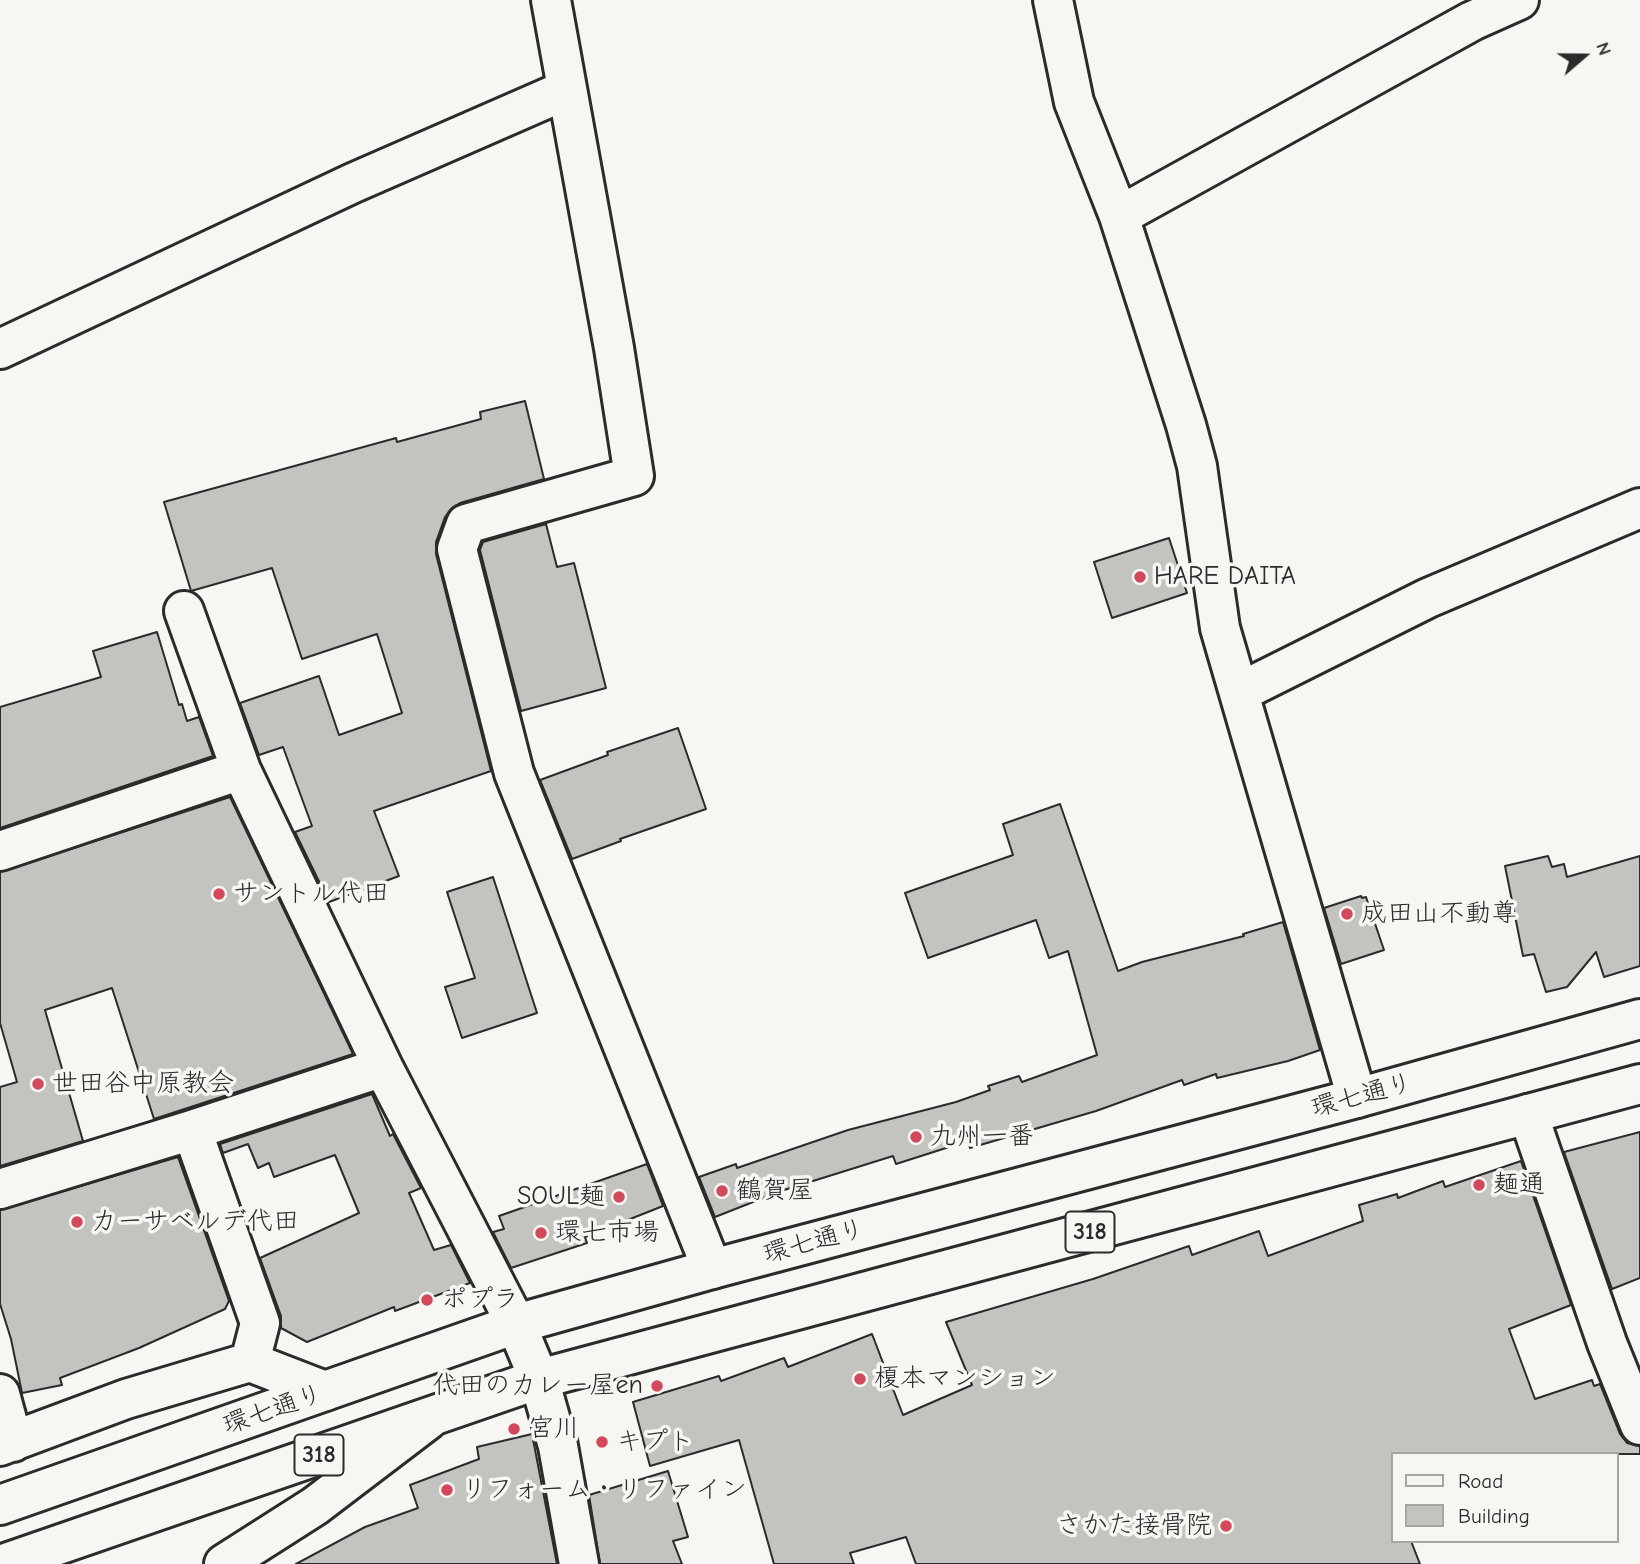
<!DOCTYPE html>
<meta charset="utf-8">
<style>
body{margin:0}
#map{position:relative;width:1640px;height:1564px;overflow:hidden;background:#f6f6f2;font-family:"Comic Neue",sans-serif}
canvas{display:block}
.legend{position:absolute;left:1391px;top:1452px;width:228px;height:91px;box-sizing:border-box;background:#f6f6f2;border:2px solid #a5a5a2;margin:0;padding:9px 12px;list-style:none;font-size:21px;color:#2b2b2b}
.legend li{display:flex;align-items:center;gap:14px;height:35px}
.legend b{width:35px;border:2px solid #a5a5a2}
.north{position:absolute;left:1549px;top:21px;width:70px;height:70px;-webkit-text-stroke:5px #f6f6f2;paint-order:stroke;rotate:70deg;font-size:19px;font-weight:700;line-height:28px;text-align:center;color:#2b2b2b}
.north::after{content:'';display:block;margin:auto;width:24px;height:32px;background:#2b2b2b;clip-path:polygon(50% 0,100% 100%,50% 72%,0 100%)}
</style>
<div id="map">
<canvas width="1640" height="1564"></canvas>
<ul class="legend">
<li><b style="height:9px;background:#f6f6f2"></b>Road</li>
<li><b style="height:19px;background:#c3c3c0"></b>Building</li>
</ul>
<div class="north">N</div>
</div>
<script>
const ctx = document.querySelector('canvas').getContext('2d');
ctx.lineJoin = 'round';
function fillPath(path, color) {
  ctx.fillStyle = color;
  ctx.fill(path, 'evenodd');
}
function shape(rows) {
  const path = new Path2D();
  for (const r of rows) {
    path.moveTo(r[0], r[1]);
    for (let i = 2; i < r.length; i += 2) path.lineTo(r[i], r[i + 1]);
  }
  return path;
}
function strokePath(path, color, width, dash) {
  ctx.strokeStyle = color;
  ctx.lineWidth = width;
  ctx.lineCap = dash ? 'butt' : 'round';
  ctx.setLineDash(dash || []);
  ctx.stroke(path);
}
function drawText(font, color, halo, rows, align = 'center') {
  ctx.font = font + ' "Comic Neue","Klee One",sans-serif';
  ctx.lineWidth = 7;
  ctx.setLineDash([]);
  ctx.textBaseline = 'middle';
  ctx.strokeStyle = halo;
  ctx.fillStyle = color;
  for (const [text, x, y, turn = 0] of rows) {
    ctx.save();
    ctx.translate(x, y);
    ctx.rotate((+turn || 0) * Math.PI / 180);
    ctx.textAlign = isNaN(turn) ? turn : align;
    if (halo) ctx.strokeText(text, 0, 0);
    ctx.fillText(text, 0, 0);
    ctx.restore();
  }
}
const building = shape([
 [525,401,544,479,460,503,452,508,445,517,436,542,436,554,491,771,374,811,399,876,329,902,295,832,312,826,283,747,259,755,240,703,319,676,339,735,402,713,377,634,302,659,272,568,191,591,164,502,396,438,397,442,481,419,480,412,525,401],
 [546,524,557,567,574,563,606,688,521,711,480,550,483,542,546,524],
 [1169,538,1187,593,1112,618,1094,562,1169,538],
 [157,632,179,705,182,704,187,721,199,717,213,756,0,828,0,707,101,677,93,651,157,632],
 [678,728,706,809,620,839,621,841,572,859,540,780,608,755,607,752,678,728],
 [230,797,353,1054,154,1119,112,988,45,1010,83,1141,0,1166,0,1087,17,1082,0,1023,0,872,230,797],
 [1060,804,1118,971,1142,962,1244,936,1243,934,1283,922,1320,1050,1288,1061,1217,1078,1216,1074,1184,1085,1182,1080,1096,1111,970,1148,968,1141,896,1164,893,1156,781,1191,715,1217,699,1177,736,1164,737,1168,848,1130,956,1102,990,1090,988,1086,1019,1076,1022,1082,1097,1055,1068,951,1049,958,1036,920,928,958,905,893,1013,855,1003,824,1060,804],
 [1548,856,1552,867,1564,864,1567,877,1640,856,1640,966,1604,977,1596,952,1567,987,1546,992,1534,954,1523,956,1505,866,1548,856],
 [493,877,537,1013,462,1038,445,987,475,978,447,892,493,877],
 [1361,896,1362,898,1366,897,1384,950,1341,964,1324,908,1361,896],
 [372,1094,390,1136,393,1134,421,1188,409,1193,434,1250,451,1245,470,1283,395,1311,394,1307,307,1342,281,1328,281,1316,260,1258,359,1213,335,1155,274,1177,269,1163,258,1168,248,1144,223,1153,220,1144,372,1094],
 [1640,1132,1640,1278,1612,1289,1564,1152,1640,1132],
 [178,1157,229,1301,225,1309,139,1348,60,1378,62,1385,22,1393,11,1339,0,1304,0,1210,178,1157],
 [1521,1161,1571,1305,1509,1329,1535,1399,1592,1380,1594,1386,1600,1384,1620,1434,1627,1443,1640,1446,1640,1454,1393,1454,1393,1541,1411,1541,1420,1564,916,1564,906,1537,850,1553,854,1564,774,1564,739,1440,650,1466,633,1402,719,1376,721,1381,784,1358,788,1367,872,1334,903,1415,972,1385,946,1322,1093,1279,1189,1246,1192,1255,1259,1231,1268,1256,1363,1221,1359,1205,1397,1194,1398,1198,1443,1181,1445,1187,1521,1161],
 [647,1164,663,1206,585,1237,587,1243,511,1268,493,1232,504,1229,499,1216,647,1164],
 [532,1434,557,1564,296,1564,365,1527,418,1508,410,1485,479,1459,477,1447,532,1434],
 [668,1471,688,1537,673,1541,682,1564,600,1564,589,1495,668,1471]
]);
const minor = shape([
 [551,0,614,348,634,476,466,524,457,549,514,773,712,1269],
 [1053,0,1074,102,1119,216,1186,425,1197,466,1220,628,1357,1098],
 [1119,216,1472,21,1519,0],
 [0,349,353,183,566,90],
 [184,611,241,770,383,1067,516,1324,539,1379,558,1446,579,1564],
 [1240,692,1428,598,1640,508],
 [0,851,241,770],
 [1528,1114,1607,1343,1640,1425],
 [192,1130,260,1323,250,1362],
 [0,1189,192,1130,383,1067],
 [0,1394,13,1442],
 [0,1446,126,1399,250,1362,325,1391],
 [224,1564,315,1506,428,1420]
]);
const major = shape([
 [0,1505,516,1324,712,1269,1357,1098,1640,1019],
 [3,1564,539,1379,1640,1084]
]);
const markers = [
 [1140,577,7,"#d1495b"],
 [219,894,7,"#d1495b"],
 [1347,914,7,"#d1495b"],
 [38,1084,7,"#d1495b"],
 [916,1137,7,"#d1495b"],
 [1479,1185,7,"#d1495b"],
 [722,1191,7,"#d1495b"],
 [619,1197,7,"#d1495b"],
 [77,1222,7,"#d1495b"],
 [541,1233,7,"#d1495b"],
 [427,1300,7,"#d1495b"],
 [860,1379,7,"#d1495b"],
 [657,1386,7,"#d1495b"],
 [514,1429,7,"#d1495b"],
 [602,1442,7,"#d1495b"],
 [447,1490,7,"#d1495b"],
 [1226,1526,7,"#d1495b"]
];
const shields = [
 [1090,1232,49],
 [319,1455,49]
];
const shieldNames = [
 ["318",1090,1232],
 ["318",319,1455]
];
const poiNames = [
 ["HARE DAITA",1154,577],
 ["サントル代田",233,894],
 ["成田山不動尊",1361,914],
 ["世田谷中原教会",52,1084],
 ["九州一番",930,1137],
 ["麺通",1493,1185],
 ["鶴賀屋",736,1191],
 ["SOUL麺",605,1197,"right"],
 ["カーサベルデ代田",91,1222],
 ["環七市場",555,1233],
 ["ポプラ",441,1300],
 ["榎本マンション",874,1379],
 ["代田のカレー屋en",643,1386,"right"],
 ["宮川",528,1429],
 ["キプト",616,1442],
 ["リフォーム・リファイン",461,1490],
 ["さかた接骨院",1212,1526,"right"]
];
const streetNames = [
 ["環七通り",1362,1096,-15],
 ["環七通り",814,1242,-15],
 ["環七通り",273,1410,-19]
];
fillPath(building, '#c3c3c0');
strokePath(building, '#2b2b2b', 2);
strokePath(minor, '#2b2b2b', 44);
strokePath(major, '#2b2b2b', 44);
strokePath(minor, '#f6f6f2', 38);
strokePath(major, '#f6f6f2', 38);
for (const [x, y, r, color] of markers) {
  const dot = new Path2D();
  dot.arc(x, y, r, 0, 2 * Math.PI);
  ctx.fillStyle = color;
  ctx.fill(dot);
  strokePath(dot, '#f6f6f2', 2.5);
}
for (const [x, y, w] of shields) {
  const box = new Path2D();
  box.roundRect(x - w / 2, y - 20.5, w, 41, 5);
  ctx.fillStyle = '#f6f6f2';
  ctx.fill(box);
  strokePath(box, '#2b2b2b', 2);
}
drawText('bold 24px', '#2b2b2b', null, shieldNames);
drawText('26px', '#2b2b2b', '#f6f6f2', poiNames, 'left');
drawText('26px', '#2b2b2b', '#f6f6f2', streetNames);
</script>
